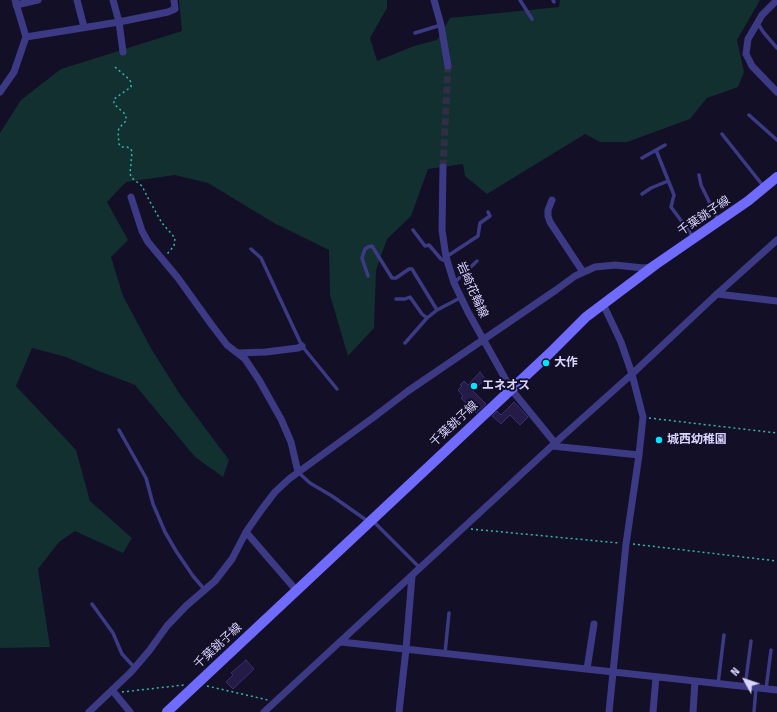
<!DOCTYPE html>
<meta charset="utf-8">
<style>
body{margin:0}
#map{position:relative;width:777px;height:712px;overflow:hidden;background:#130f26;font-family:"Fira Sans Condensed",sans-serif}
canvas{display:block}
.north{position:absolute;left:725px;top:660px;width:40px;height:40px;-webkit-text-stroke:3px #130f26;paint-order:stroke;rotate:310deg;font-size:11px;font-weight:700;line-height:16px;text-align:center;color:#d9d4ff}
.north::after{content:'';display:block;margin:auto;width:14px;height:18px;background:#d9d4ff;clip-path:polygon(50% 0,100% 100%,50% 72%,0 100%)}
</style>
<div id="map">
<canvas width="777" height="712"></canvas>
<div class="north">N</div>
</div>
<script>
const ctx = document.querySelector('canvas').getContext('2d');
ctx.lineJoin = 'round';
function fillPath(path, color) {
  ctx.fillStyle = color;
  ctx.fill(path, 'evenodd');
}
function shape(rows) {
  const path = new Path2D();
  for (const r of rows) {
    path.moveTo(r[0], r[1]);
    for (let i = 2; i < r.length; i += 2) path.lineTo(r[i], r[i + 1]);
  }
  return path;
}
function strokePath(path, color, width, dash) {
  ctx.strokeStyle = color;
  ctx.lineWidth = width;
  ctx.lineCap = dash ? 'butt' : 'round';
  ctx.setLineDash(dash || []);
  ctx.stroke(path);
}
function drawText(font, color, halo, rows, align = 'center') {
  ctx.font = font + ' "Fira Sans Condensed","Noto Sans JP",sans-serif';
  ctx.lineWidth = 4;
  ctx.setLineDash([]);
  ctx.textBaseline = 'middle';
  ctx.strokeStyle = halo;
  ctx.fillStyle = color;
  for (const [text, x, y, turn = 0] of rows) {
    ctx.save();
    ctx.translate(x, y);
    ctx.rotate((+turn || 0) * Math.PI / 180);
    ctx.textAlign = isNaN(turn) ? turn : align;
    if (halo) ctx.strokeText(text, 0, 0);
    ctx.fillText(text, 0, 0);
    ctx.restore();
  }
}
const green = shape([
 [179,0,387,0,387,8,370,38,377,61,414,46,437,40,450,18,559,7,560,0,760,0,737,40,744,72,738,87,707,98,690,119,627,142,600,142,585,134,487,194,465,176,463,164,428,169,411,216,387,239,376,270,374,328,348,356,330,295,329,250,274,223,208,183,175,175,126,182,107,202,128,240,111,257,123,296,152,350,179,393,229,460,223,477,195,457,135,385,96,370,66,357,32,348,16,386,76,450,90,501,132,538,123,553,75,531,59,542,38,569,50,647,0,648,0,133,21,100,61,69,182,31]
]);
const building = shape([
 [480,372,485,379,473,391,486,404,476,413,461,398,463,396,458,390,462,386,460,385,464,381,468,385,480,372],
 [514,402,528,417,520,425,510,415,501,424,492,416,497,411,501,415,514,402],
 [246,660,254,669,233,689,226,682,233,675,231,673,246,660]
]);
const streetTunnel = shape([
 [443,167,448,66]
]);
const path = shape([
 [115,67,130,80,131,84,131,87,114,99,114,103,115,105,124,113,126,117,126,121,119,128,118,132,119,144,121,147,127,147,131,149,132,152,130,174,132,178,142,186,149,200,162,223,175,238,174,246,167,254],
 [649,418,777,433],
 [471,529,619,543],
 [633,544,777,561],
 [207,686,268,700],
 [122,692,184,685]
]);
const lane = shape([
 [520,0,532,19],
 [553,0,554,2],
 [758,24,764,33,777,48],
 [415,33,441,25],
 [749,115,777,140],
 [722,134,764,187],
 [656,150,674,195,671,207,694,238],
 [642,158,665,145],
 [699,175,701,185,718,220],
 [642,194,651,188,668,181],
 [413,230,425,246,429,245,441,259,447,262],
 [251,249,261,258,302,346,337,389],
 [446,257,478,236,480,223,490,216,488,212],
 [368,276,362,258,365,249,368,247,372,246,392,278,396,278,409,269,412,269,437,310],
 [454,283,477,261],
 [396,299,405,299,410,297,422,314,427,318],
 [405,343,427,318,437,310,460,298],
 [119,430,146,478,153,504,165,532,176,551,193,576,205,590],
 [298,472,310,483,332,496,369,522],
 [372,520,420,568],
 [92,604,113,633,122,654,135,668],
 [445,653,449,613],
 [718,684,724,635],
 [745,687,751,641],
 [766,689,771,650],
 [754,712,756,688]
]);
const street = shape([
 [77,0,84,27],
 [113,0,119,22,123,52],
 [434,0,441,25,448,66],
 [777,0,762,15,748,39,746,54,752,66,777,92],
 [16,5,38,0],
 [26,37,119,22,168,12,175,9,174,0],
 [0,92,14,72,26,37,15,0],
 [443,167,442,230,446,257,454,283,468,312,511,389,555,443],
 [131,197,142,231,148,242,178,278,211,324,227,345,245,359,259,380,281,419,291,442,298,472],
 [552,200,548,210,548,216,550,222,583,272],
 [717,294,777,301],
 [603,304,621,342,632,374,643,417,639,455,626,544,609,712],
 [238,353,266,352,298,348,302,346],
 [552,446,639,455],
 [246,532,296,590],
 [341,642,777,690],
 [587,669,594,624],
 [112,690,130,712],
 [89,712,131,672,149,651,167,626,186,606,215,581,232,559,246,532,262,509,275,492,289,479,374,417,408,391,556,290,575,276,595,267,615,265,643,268,652,267],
 [264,712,555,443,632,374,717,294,777,240],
 [399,712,406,649,412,576],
 [653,712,656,677],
 [693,712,695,681]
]);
const secondary = shape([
 [167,712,550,353,586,317,655,265,748,201,777,177]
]);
const markers = [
 [546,363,4,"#00e5ff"],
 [474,386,4,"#00e5ff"],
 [659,440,4,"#00e5ff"]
];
const streetNames = [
 ["千葉銚子線",704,216,-34],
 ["岩崎花輪線",472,290,66],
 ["千葉銚子線",454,424,-43],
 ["千葉銚子線",218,646,-43]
];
const poiNames = [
 ["大作",554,363],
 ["エネオス",482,386],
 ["城西幼稚園",667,440]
];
fillPath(green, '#12302f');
fillPath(building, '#241b47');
strokePath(building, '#3b2d73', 1);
strokePath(streetTunnel, '#312d47', 7, [7, 3.5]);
strokePath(path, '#2fb8b0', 1.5, [2, 3]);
strokePath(lane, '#3d3a85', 3.5);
strokePath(street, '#3d3a85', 7);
strokePath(secondary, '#6f6bff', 10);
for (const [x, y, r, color] of markers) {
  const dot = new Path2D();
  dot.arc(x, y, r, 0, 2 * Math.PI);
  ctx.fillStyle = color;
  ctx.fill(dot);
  strokePath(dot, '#130f26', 1.5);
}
drawText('12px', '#d9d4ff', '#130f26', streetNames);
drawText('bold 12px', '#d9d4ff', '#130f26', poiNames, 'left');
</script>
